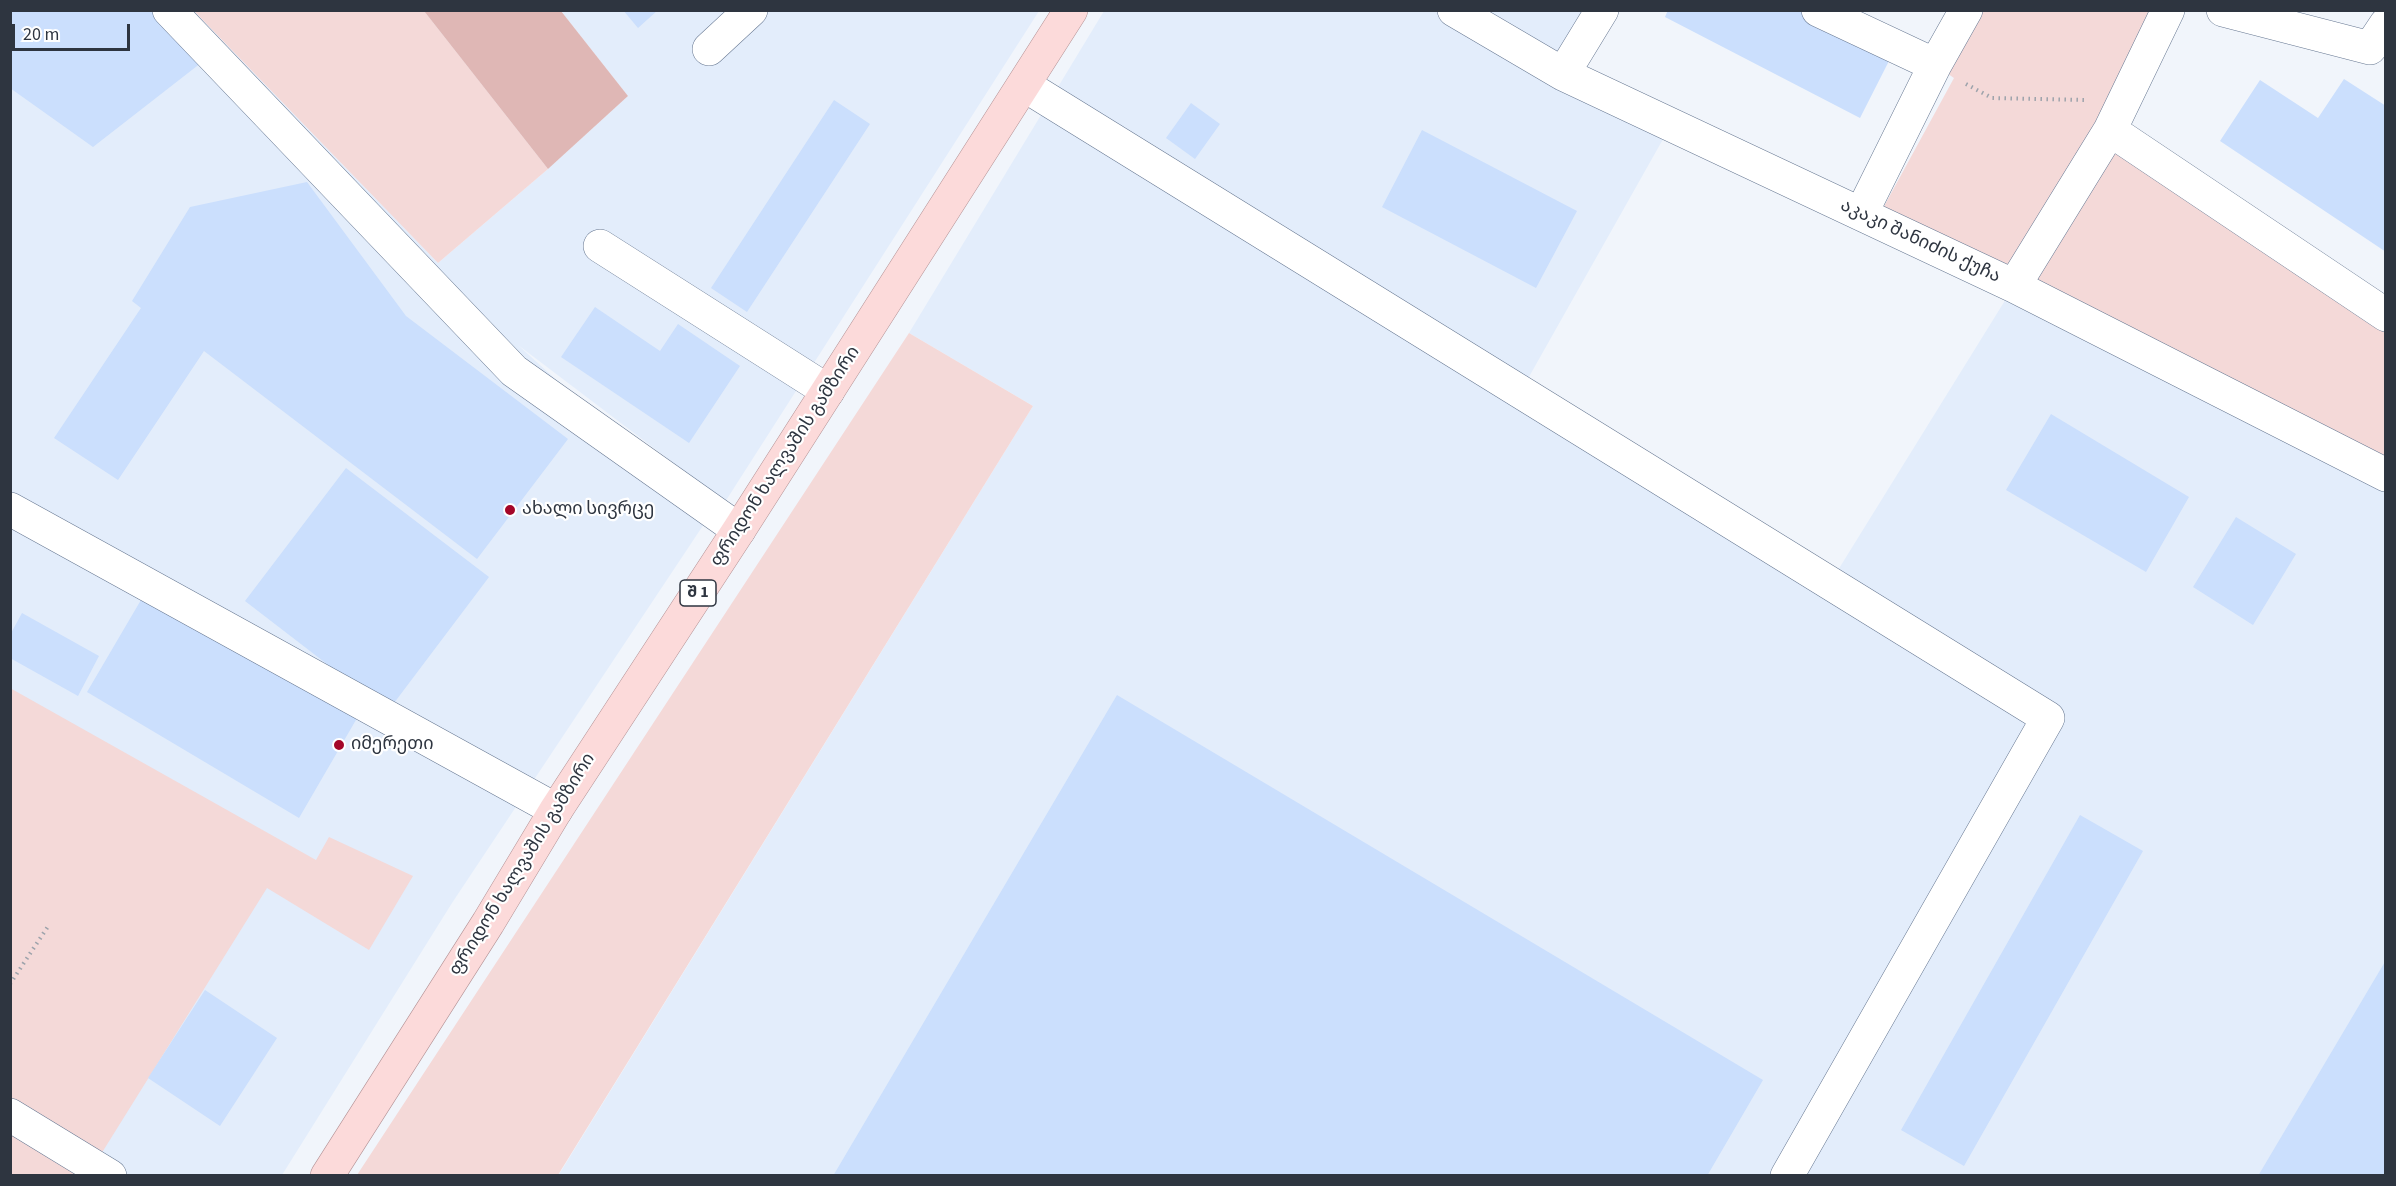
<!DOCTYPE html>
<meta charset="utf-8">
<style>
body{margin:0}
#map{position:relative;width:2396px;height:1186px;overflow:hidden;background:#f1f5fb;font-family:"Source Sans 3",sans-serif}
canvas{display:block}
.frame{position:absolute;inset:0;border:12px solid #2e3540;pointer-events:none}
.scale{position:absolute;left:12px;top:24px;width:118px;height:27px;box-sizing:border-box;border:3px solid #2e3540;border-top:0;padding-left:8px;font-size:18px;line-height:21px;white-space:nowrap;color:#2e3540;-webkit-text-stroke:4px #fff;paint-order:stroke}
</style>
<div id="map">
<canvas width="2396" height="1186"></canvas>
<div class="frame"></div>
<div class="scale">20 m</div>
</div>
<script>
const ctx = document.querySelector('canvas').getContext('2d');
ctx.lineJoin = 'round';
function fillPath(path, color) {
  ctx.fillStyle = color;
  ctx.fill(path, 'evenodd');
}
function shape(rows) {
  const path = new Path2D();
  for (const r of rows) {
    path.moveTo(r[0], r[1]);
    for (let i = 2; i < r.length; i += 2) path.lineTo(r[i], r[i + 1]);
  }
  return path;
}
function strokePath(path, color, width, dash) {
  ctx.strokeStyle = color;
  ctx.lineWidth = width;
  ctx.lineCap = dash ? 'butt' : 'round';
  ctx.setLineDash(dash || []);
  ctx.stroke(path);
}
function drawText(font, color, halo, rows, align = 'center') {
  ctx.font = font + ' "Source Sans 3","Noto Sans Georgian",sans-serif';
  ctx.lineWidth = 4.5;
  ctx.setLineDash([]);
  ctx.textBaseline = 'middle';
  ctx.strokeStyle = halo;
  ctx.fillStyle = color;
  for (const [text, x, y, turn = 0] of rows) {
    ctx.save();
    ctx.translate(x, y);
    ctx.rotate((+turn || 0) * Math.PI / 180);
    ctx.textAlign = isNaN(turn) ? turn : align;
    if (halo) ctx.strokeText(text, 0, 0);
    ctx.fillText(text, 0, 0);
    ctx.restore();
  }
}
const built = shape([
 [10,11,194,11,438,263,548,169,628,96,561,11,1039,11,725,502,518,345,708,518,452,903,282,1175,11,1175],
 [1104,11,1602,11,1564,74,1671,125,1521,391,1830,583,2014,286,2385,475,2385,1175,558,1176,1033,406,909,333]
]);
const green = shape([
 [194,11,424,11,548,169,438,263],
 [1966,11,2168,11,2110,130,2385,315,2385,475,1876,221,1954,78,1935,65],
 [909,333,1033,406,558,1175,357,1175],
 [10,688,316,860,329,837,413,876,369,950,267,888,88,1175,11,1175]
]);
const forest = shape([
 [424,11,561,11,628,96,548,169]
]);
const building = shape([
 [10,10,160,10,206,59,93,147,10,88],
 [623,10,658,10,638,28],
 [1668,10,1799,10,1891,57,1860,118,1665,17],
 [2344,79,2386,106,2386,252,2220,141,2260,80,2318,118],
 [834,100,870,124,747,312,711,288],
 [1191,103,1220,124,1195,159,1166,138],
 [1422,130,1577,211,1536,288,1382,207],
 [307,182,406,316,568,439,477,559,204,351,118,480,54,438,141,308,132,301,190,207],
 [595,307,660,351,678,324,740,366,689,443,561,357],
 [2051,414,2189,497,2146,572,2006,490],
 [346,468,489,577,388,711,245,601],
 [2236,517,2296,554,2253,625,2193,587],
 [148,588,360,713,299,818,87,692],
 [22,613,99,656,78,696,10,658,10,635],
 [1117,695,1763,1080,1707,1176,833,1176],
 [2080,815,2143,851,1964,1166,1901,1130],
 [2386,960,2386,1176,2258,1176],
 [205,990,277,1038,220,1126,148,1078]
]);
const path = shape([
 [1966,84,1992,98,2084,100],
 [10,984,49,925]
]);
const minor = shape([
 [169,10,514,371,739,530],
 [1454,10,1563,74,2014,286,2386,475],
 [1818,10,1935,65,1966,10],
 [2223,10,2370,48,2386,24],
 [709,49,751,10],
 [1563,74,1602,10],
 [1024,85,2048,718,1787,1176],
 [2110,130,2386,315],
 [1861,214,1935,65],
 [600,246,828,391],
 [2014,286,2110,130,2168,10],
 [10,509,556,810],
 [10,1115,110,1176]
]);
const major = shape([
 [327,1176,488,923,556,810,739,530,1071,10]
]);
const markers = [
 [510,510,6,"#a40629"],
 [339,745,6,"#a40629"]
];
const shields = [
 [698,593,36]
];
const shieldNames = [
 ["შ 1",698,593]
];
const streetNames = [
 ["აკაკი შანიძის ქუჩა",1920,242,25],
 ["ფრიდონ ხალვაშის გამზირი",786,457,-57],
 ["ფრიდონ ხალვაშის გამზირი",523,865,-58]
];
const poiNames = [
 ["ახალი სივრცე",522,510],
 ["იმერეთი",351,745]
];
fillPath(built, '#e3edfb');
fillPath(green, '#f4d9d8');
fillPath(forest, '#dfb7b5');
fillPath(building, '#cbdffd');
strokePath(minor, '#677892', 34);
strokePath(major, '#b39194', 34);
strokePath(path, '#9da3ab', 4, [1.5, 4.5]);
strokePath(minor, '#fff', 33);
strokePath(major, '#fcdada', 33);
for (const [x, y, r, color] of markers) {
  const dot = new Path2D();
  dot.arc(x, y, r, 0, 2 * Math.PI);
  ctx.fillStyle = color;
  ctx.fill(dot);
  strokePath(dot, '#fff', 2);
}
for (const [x, y, w] of shields) {
  const box = new Path2D();
  box.roundRect(x - w / 2, y - 13, w, 26, 4.5);
  ctx.fillStyle = '#fff';
  ctx.fill(box);
  strokePath(box, '#2e3540', 1.5);
}
drawText('bold 16px', '#2e3540', null, shieldNames);
drawText('18px', '#2e3540', '#fff', streetNames);
drawText('18px', '#2e3540', '#fff', poiNames, 'left');
</script>
